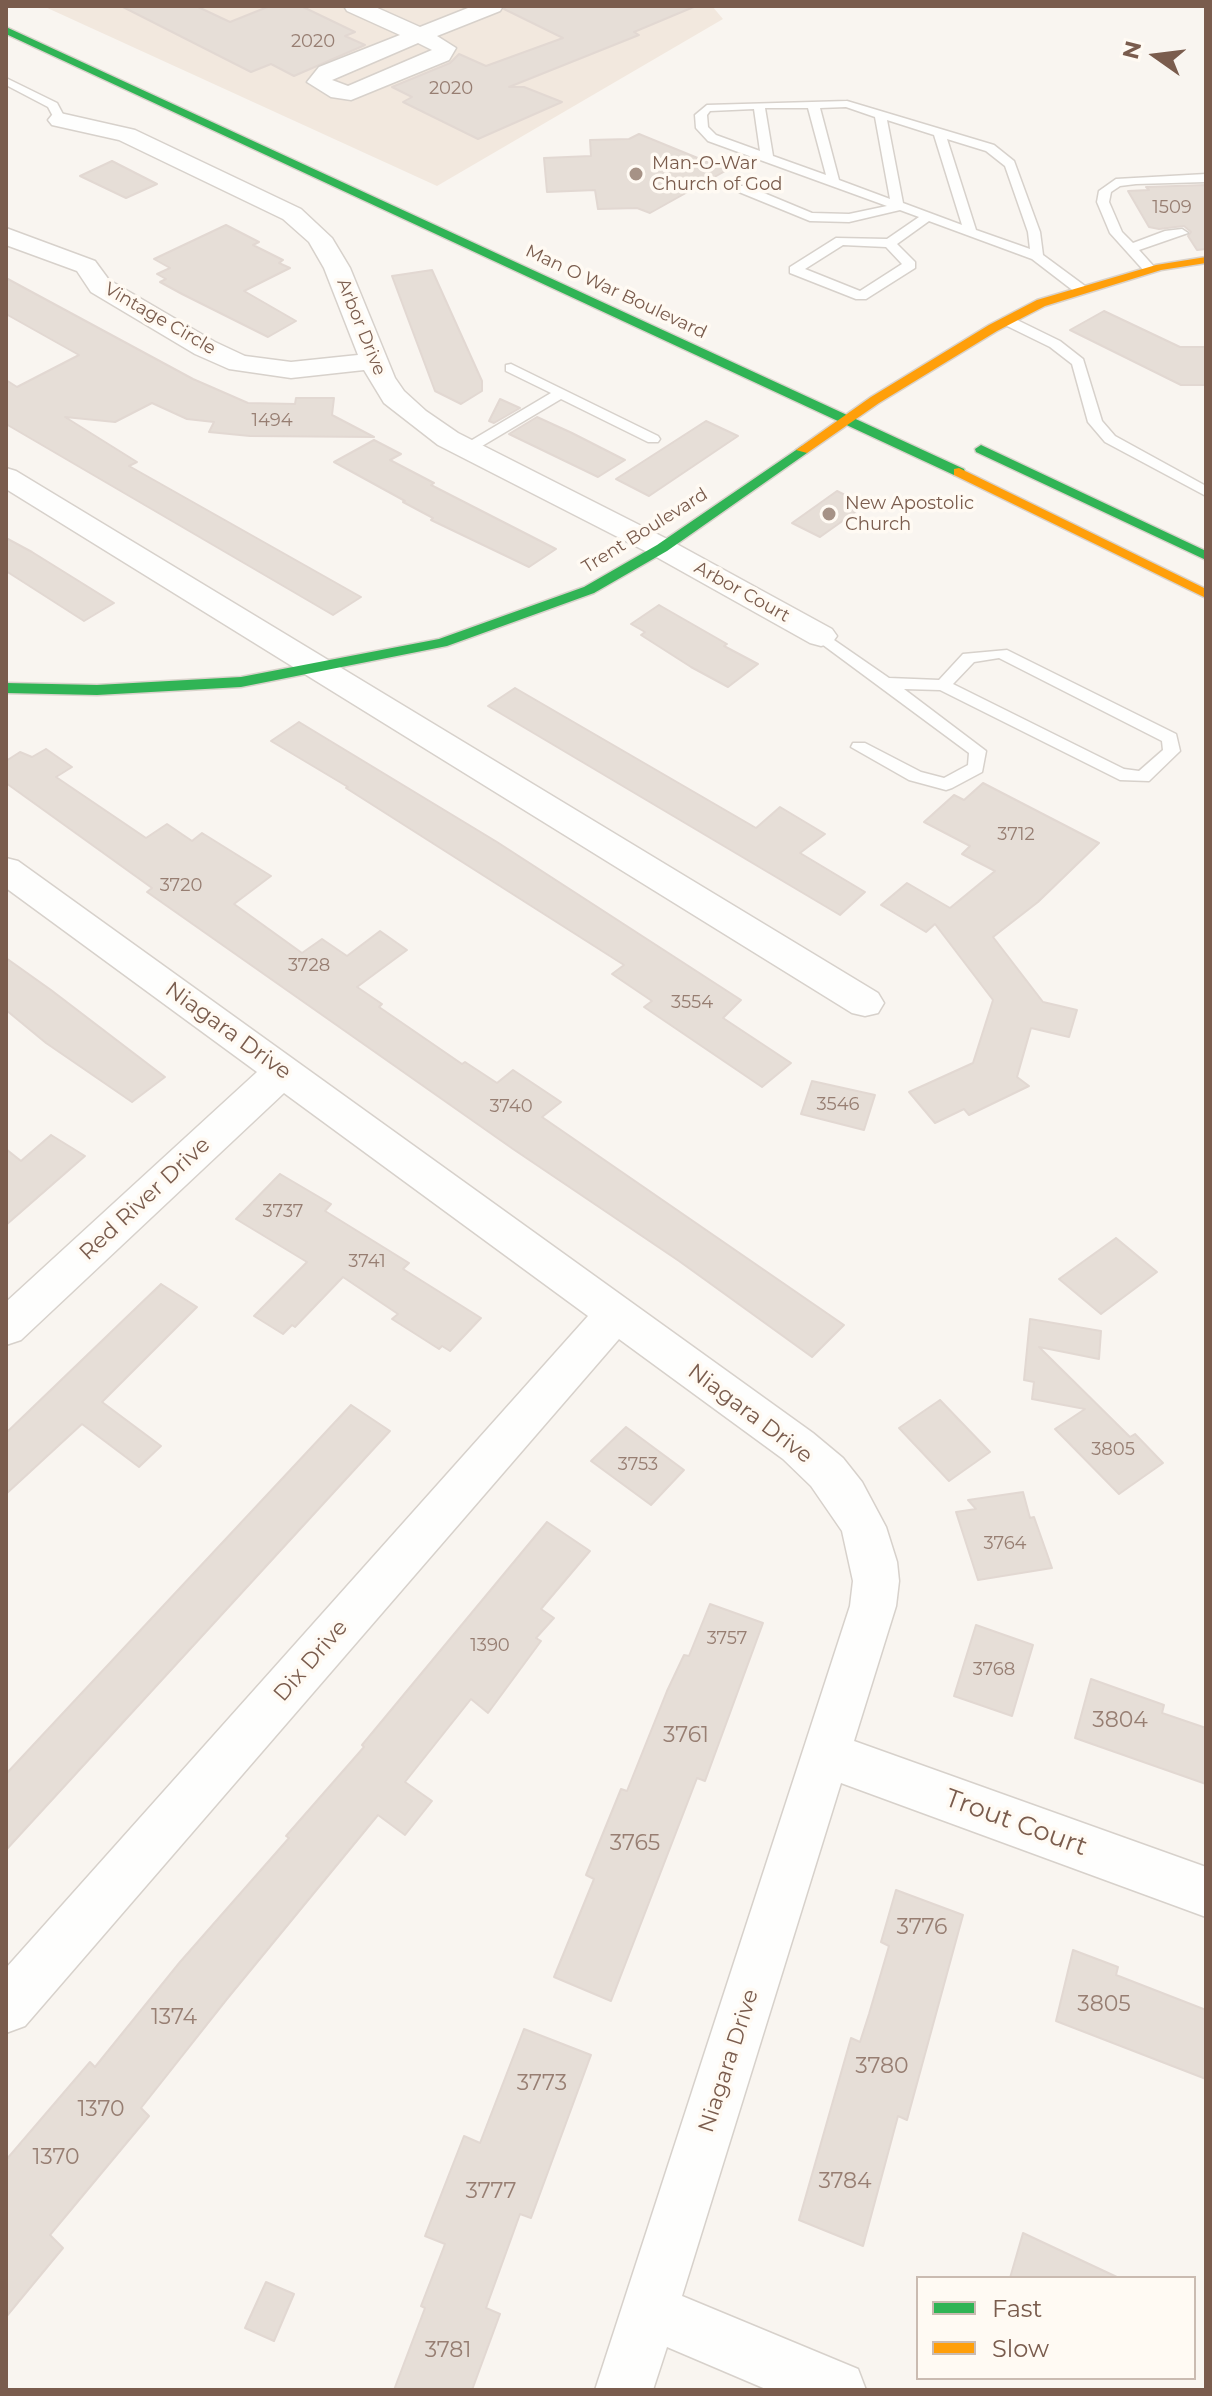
<!DOCTYPE html>
<style>
body{margin:0}
#map{position:relative;width:1212px;height:2396px;overflow:hidden;background:#f9f5f0;font-family:Montserrat,sans-serif}
canvas{display:block}
.frame{position:absolute;inset:0;border:8px solid #7a5c4d;pointer-events:none}
.legend{position:absolute;left:916px;top:2276px;width:280px;height:104px;box-sizing:border-box;background:#fffaf3;border:2px solid #cabbb1;margin:0;padding:10px 14px;list-style:none;font-size:24px;color:#7a5c4d}
.legend li{display:flex;align-items:center;gap:16px;height:40px}
.legend b{width:40px;border:2px solid #cabbb1}
.north{position:absolute;left:1116px;top:16px;width:80px;height:80px;-webkit-text-stroke:6px #fffaf3;paint-order:stroke;rotate:284deg;font-size:22px;font-weight:700;line-height:32px;text-align:center;color:#7a5c4d}
.north::after{content:'';display:block;margin:auto;width:28px;height:36px;background:#7a5c4d;clip-path:polygon(50% 0,100% 100%,50% 72%,0 100%)}
</style>
<div id="map">
<canvas width="1212" height="2396"></canvas>
<div class="frame"></div>
<ul class="legend">
<li><b style="height:10px;background:#30b455"></b>Fast</li>
<li><b style="height:10px;background:#ff9f0a"></b>Slow</li>
</ul>
<div class="north">N</div>
</div>
<script>
const ctx = document.querySelector('canvas').getContext('2d');
ctx.lineJoin = 'round';
function fillPath(path, color) {
  ctx.fillStyle = color;
  ctx.fill(path, 'evenodd');
}
function shape(rows) {
  const path = new Path2D();
  for (const r of rows) {
    path.moveTo(r[0], r[1]);
    for (let i = 2; i < r.length; i += 2) path.lineTo(r[i], r[i + 1]);
  }
  return path;
}
function strokePath(path, color, width, dash) {
  ctx.strokeStyle = color;
  ctx.lineWidth = width;
  ctx.lineCap = dash ? 'butt' : 'round';
  ctx.setLineDash(dash || []);
  ctx.stroke(path);
}
function drawText(font, color, halo, rows, align = 'center') {
  ctx.font = font + ' Montserrat,sans-serif';
  ctx.lineWidth = 7;
  ctx.setLineDash([]);
  ctx.textBaseline = 'middle';
  ctx.strokeStyle = halo;
  ctx.fillStyle = color;
  for (const [text, x, y, turn = 0] of rows) {
    ctx.save();
    ctx.translate(x, y);
    ctx.rotate((+turn || 0) * Math.PI / 180);
    ctx.textAlign = isNaN(turn) ? turn : align;
    if (halo) ctx.strokeText(text, 0, 0);
    ctx.fillText(text, 0, 0);
    ctx.restore();
  }
}
const residential = shape([
 [43,6,712,6,723,19,437,186]
]);
const building = shape([
 [121,6,196,6,230,22,270,6,301,6,355,32,345,36,365,45,294,76,271,64,251,72,121,6],
 [506,6,696,6,634,32,639,35,509,87,524,87,562,102,478,139,403,102,412,97,392,87,450,63,459,54,486,66,563,38,504,9,506,6],
 [639,134,727,170,650,213,637,208,598,209,595,190,547,192,544,158,591,156,590,140,629,139,639,134],
 [112,161,157,184,126,198,80,176,112,161],
 [1206,185,1206,249,1197,250,1188,236,1191,232,1184,226,1159,229,1149,227,1128,191,1149,190,1146,187,1206,185],
 [226,225,259,242,253,245,283,260,279,263,290,268,244,291,296,321,268,337,182,294,160,282,166,279,157,274,170,268,154,259,226,225],
 [432,270,482,381,482,391,461,404,435,391,392,276,432,270],
 [6,278,193,379,248,403,295,404,296,398,334,398,332,415,374,437,250,436,209,432,214,422,187,419,152,403,115,422,65,417,137,462,129,466,361,597,333,615,6,424,6,380,17,387,79,355,6,314,6,278],
 [1104,311,1180,347,1206,347,1206,385,1181,385,1070,330,1104,311],
 [500,399,520,408,494,423,489,421,500,399],
 [537,417,572,433,625,460,598,477,509,434,537,417],
 [706,421,738,436,649,496,616,479,706,421],
 [374,440,401,454,390,460,434,483,431,485,556,549,529,567,431,520,433,518,403,502,405,501,334,462,374,440],
 [837,491,865,505,820,537,792,523,837,491],
 [6,538,32,552,114,603,84,621,6,571,6,538],
 [659,605,727,644,724,646,758,664,728,687,691,667,641,635,645,632,631,624,659,605],
 [515,688,756,828,780,807,825,834,800,853,865,892,840,915,488,706,515,688],
 [299,722,497,842,741,1000,723,1018,791,1063,762,1087,644,1007,652,1001,612,974,624,965,346,788,348,787,271,741,299,722],
 [46,749,72,767,56,777,146,838,167,824,192,841,202,833,271,876,234,904,302,953,322,939,347,956,380,931,407,950,357,987,382,1004,379,1007,462,1064,465,1062,497,1083,513,1070,561,1102,542,1117,844,1325,812,1357,679,1261,513,1149,147,892,152,888,6,783,6,761,20,752,32,757,46,749],
 [983,783,1099,843,1038,902,993,937,1043,1002,1077,1010,1069,1037,1031,1028,1017,1077,1029,1086,969,1115,964,1109,935,1123,909,1092,973,1063,993,1000,935,924,926,932,881,905,907,883,950,908,995,871,962,854,970,846,924,822,954,795,964,800,983,783],
 [6,958,51,990,165,1077,132,1102,46,1043,6,1010,6,958],
 [812,1081,875,1095,864,1130,801,1114,812,1081],
 [51,1135,85,1156,6,1225,6,1149,21,1161,51,1135],
 [280,1174,331,1204,325,1211,409,1263,403,1269,481,1318,450,1351,442,1346,439,1349,392,1319,398,1314,343,1277,295,1327,292,1325,283,1334,254,1316,307,1262,236,1219,280,1174],
 [1116,1238,1157,1272,1101,1314,1059,1279,1116,1238],
 [161,1284,197,1307,102,1402,161,1446,139,1467,82,1424,6,1494,6,1433,161,1284],
 [1030,1319,1101,1331,1099,1359,1039,1347,1130,1437,1135,1434,1163,1463,1119,1494,1055,1429,1085,1409,1032,1399,1034,1382,1024,1380,1030,1319],
 [940,1400,990,1452,949,1481,899,1428,940,1400],
 [351,1405,390,1431,6,1850,6,1774,351,1405],
 [626,1427,684,1470,651,1505,591,1461,626,1427],
 [1023,1492,1030,1518,1034,1517,1052,1568,978,1580,956,1512,976,1509,968,1500,1023,1492],
 [547,1522,590,1551,541,1609,554,1618,536,1638,541,1641,488,1713,471,1699,405,1782,432,1801,405,1835,378,1815,227,1999,141,2108,149,2116,50,2235,63,2248,6,2317,6,2160,90,2062,95,2067,180,1962,289,1838,286,1836,364,1747,362,1745,547,1522],
 [710,1604,763,1623,705,1781,697,1778,611,2001,554,1977,594,1879,586,1875,621,1789,627,1791,667,1691,684,1655,689,1656,710,1604],
 [976,1625,1033,1645,1012,1716,954,1696,976,1625],
 [1091,1679,1164,1705,1162,1713,1206,1728,1206,1784,1075,1738,1091,1679],
 [896,1890,963,1915,907,2120,898,2116,863,2246,799,2220,851,2038,860,2042,869,2014,889,1946,881,1942,896,1890],
 [1073,1950,1118,1967,1116,1975,1206,2010,1206,2079,1056,2021,1073,1950],
 [524,2029,591,2055,531,2218,520,2214,486,2308,500,2314,472,2390,394,2390,425,2308,421,2306,445,2244,425,2236,464,2136,480,2143,524,2029],
 [1023,2233,1119,2278,1010,2278,1023,2233],
 [266,2282,294,2294,274,2341,245,2328,266,2282]
]);
const lane = shape([
 [6,78,57,103,66,120,64,122,56,122,48,107,6,85,6,78],
 [847,101,994,145,1014,161,1040,232,1043,255,1085,286,1085,292,1075,292,1032,259,929,221,897,244,915,262,915,268,866,299,856,299,790,273,790,267,836,238,887,239,919,217,900,210,849,222,810,221,739,192,739,186,747,186,812,213,849,214,887,206,708,141,696,128,695,115,707,105,847,101],
 [846,107,875,117,890,199,839,180,820,108,846,107],
 [765,108,808,108,826,175,773,156,765,108],
 [754,109,760,151,716,135,708,127,707,115,710,111,754,109],
 [887,120,934,135,962,225,903,203,887,120],
 [947,139,986,151,1005,166,1028,232,1030,249,976,230,947,139],
 [843,245,886,247,902,264,860,291,805,269,843,245],
 [1206,174,1206,182,1136,184,1120,186,1111,192,1109,202,1122,232,1133,243,1165,231,1182,229,1188,233,1139,250,1157,270,1146,273,1110,233,1097,202,1099,191,1116,179,1206,174],
 [1003,318,1013,318,1060,341,1083,359,1102,421,1115,436,1206,486,1206,496,1105,442,1088,422,1072,364,1050,347,1003,324,1003,318],
 [511,364,658,436,660,439,658,442,648,442,561,399,472,452,462,452,462,446,551,393,506,371,506,365,511,364],
 [821,631,889,678,939,680,963,654,1007,650,1176,734,1180,751,1149,781,1120,780,940,690,904,689,986,751,982,772,952,788,946,790,909,780,851,747,853,743,865,743,921,772,944,778,968,765,969,753,815,639,813,636,821,631],
 [999,658,1162,741,1163,750,1139,771,1124,769,953,684,974,662,999,658]
]);
const street = shape([
 [344,6,373,6,420,27,473,6,503,6,500,11,437,36,456,48,449,60,351,100,331,97,307,82,319,67,400,35,347,11,344,6],
 [418,43,432,50,348,86,332,80,418,43],
 [60,113,135,130,301,209,332,238,350,268,395,378,404,391,426,411,458,433,673,542,832,629,837,636,832,643,821,646,810,643,651,554,438,445,384,403,364,370,291,378,229,369,195,354,91,292,77,271,6,245,6,228,95,261,109,280,215,342,245,356,291,362,358,355,324,268,309,242,283,219,119,140,52,125,48,120,52,115,60,113],
 [6,468,16,471,878,993,884,1003,878,1013,865,1016,852,1013,6,489,6,468],
 [6,858,18,861,296,1061,813,1433,843,1458,862,1482,886,1527,897,1562,899,1581,896,1606,854,1741,1206,1867,1206,1917,841,1783,682,2296,858,2369,866,2390,768,2390,667,2347,653,2390,595,2390,850,1606,853,1581,842,1531,811,1486,783,1459,619,1339,25,2026,6,2033,6,1968,588,1316,284,1093,21,1340,6,1345,6,1302,257,1072,6,888,6,858]
]);
const fast = shape([
 [6,27,964,469,965,472,954,475,6,34,6,27],
 [981,445,1206,551,1206,560,976,452,975,449,981,445],
 [802,446,808,450,807,453,667,551,594,593,447,646,241,687,97,695,6,693,6,683,97,685,241,677,439,639,584,587,657,545,802,446]
]);
const slow = shape([
 [1206,257,1206,263,1161,270,1045,306,997,331,879,403,807,453,796,450,871,397,989,325,1037,300,1156,265,1206,257],
 [959,468,1206,589,1206,598,954,475,954,469,959,468]
]);
const markers = [
 [636,174,8,"#a69286"],
 [829,514,8,"#a69286"]
];
const numberNames = [
 ["2020",313,42],
 ["2020",451,89],
 ["1509",1172,208],
 ["1494",272,421],
 ["3712",1016,835],
 ["3720",181,886],
 ["3728",309,966],
 ["3554",692,1003],
 ["3546",838,1105],
 ["3740",511,1107],
 ["3737",283,1212],
 ["3741",367,1262],
 ["3805",1113,1450],
 ["3753",638,1465],
 ["3764",1005,1544],
 ["3757",727,1639],
 ["1390",490,1646],
 ["3768",994,1670]
];
const farPoinames = [
 ["Man-O-War",652,164],
 ["Church of God",652,185],
 ["New Apostolic",845,504],
 ["Church",845,525]
];
const farStreetnames = [
 ["Man O War Boulevard",616,292,25],
 ["Vintage Circle",160,319,30],
 ["Arbor Drive",361,327,68],
 ["Trent Boulevard",645,531,-32],
 ["Arbor Court",742,592,29]
];
const streetNames = [
 ["Niagara Drive",228,1031,36],
 ["Red River Drive",145,1199,-43],
 ["Niagara Drive",750,1414,37],
 ["Dix Drive",311,1661,-49],
 ["Niagara Drive",729,2061,-72]
];
const nearNumbernames = [
 ["3804",1120,1721],
 ["3761",686,1736],
 ["3765",635,1844],
 ["3776",922,1928],
 ["3805",1104,2005],
 ["1374",174,2018],
 ["3780",882,2067],
 ["3773",542,2084],
 ["1370",101,2110],
 ["1370",56,2158],
 ["3784",845,2182],
 ["3777",491,2192],
 ["3781",448,2351]
];
const nearStreetnames = [
 ["Trout Court",1016,1823,20]
];
fillPath(residential, '#f2e8de');
fillPath(building, '#e6ded7');
strokePath(building, '#e2d8d2', 2);
strokePath(lane, '#d7d1cb', 3);
strokePath(street, '#d7d1cb', 3);
strokePath(fast, '#d9d2cb', 3);
strokePath(slow, '#d9d2cb', 3);
fillPath(lane, '#fefefd');
fillPath(street, '#fefefd');
fillPath(fast, '#30b455');
fillPath(slow, '#ff9f0a');
for (const [x, y, r, color] of markers) {
  const dot = new Path2D();
  dot.arc(x, y, r, 0, 2 * Math.PI);
  ctx.fillStyle = color;
  ctx.fill(dot);
  strokePath(dot, '#fffaf3', 3);
}
drawText('18px', '#977e72', null, numberNames);
drawText('18px', '#7a5c4d', '#fffaf3', farPoinames, 'left');
drawText('18px', '#7a5c4d', '#fffaf3', farStreetnames);
drawText('22px', '#7a5c4d', '#fffaf3', streetNames);
drawText('22px', '#977e72', null, nearNumbernames);
drawText('26px', '#7a5c4d', '#fffaf3', nearStreetnames);
</script>
